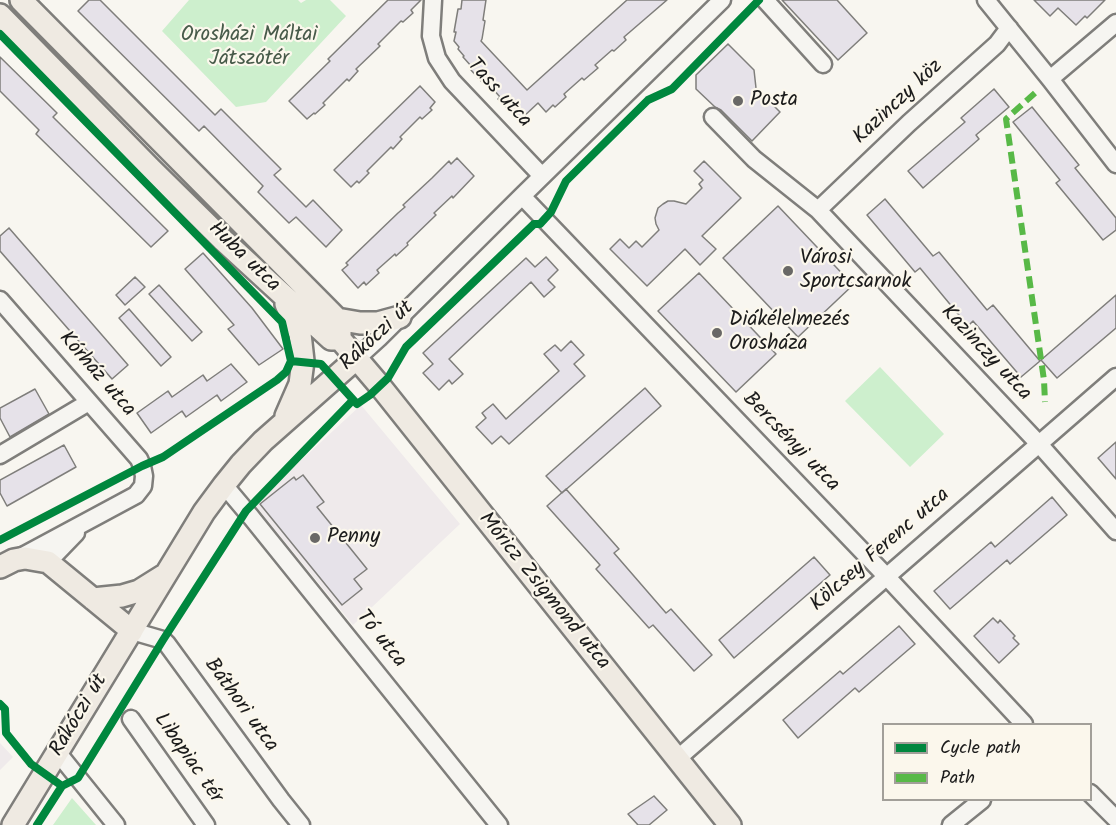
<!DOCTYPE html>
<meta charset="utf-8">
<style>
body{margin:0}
#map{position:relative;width:1116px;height:825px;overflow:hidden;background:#f8f6f0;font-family:Kalam,sans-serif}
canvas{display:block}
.legend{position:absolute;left:882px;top:723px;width:210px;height:78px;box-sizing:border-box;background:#fbf7ec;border:2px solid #a29f99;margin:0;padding:8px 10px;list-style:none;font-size:18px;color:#1c1c1c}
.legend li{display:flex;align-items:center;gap:12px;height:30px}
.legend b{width:30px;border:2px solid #a29f99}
</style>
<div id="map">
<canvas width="1116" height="825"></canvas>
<ul class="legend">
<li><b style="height:8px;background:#00873e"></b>Cycle path</li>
<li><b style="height:8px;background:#58b947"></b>Path</li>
</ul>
</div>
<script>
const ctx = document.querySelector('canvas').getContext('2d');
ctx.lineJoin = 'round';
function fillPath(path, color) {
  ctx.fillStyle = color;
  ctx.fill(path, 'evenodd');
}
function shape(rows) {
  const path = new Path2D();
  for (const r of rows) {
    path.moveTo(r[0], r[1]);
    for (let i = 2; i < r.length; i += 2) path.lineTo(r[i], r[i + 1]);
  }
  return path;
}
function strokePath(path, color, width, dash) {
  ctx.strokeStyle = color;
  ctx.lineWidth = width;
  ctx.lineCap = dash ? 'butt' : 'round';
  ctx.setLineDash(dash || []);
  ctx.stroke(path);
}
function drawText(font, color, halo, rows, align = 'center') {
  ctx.font = font + ' Kalam,sans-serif';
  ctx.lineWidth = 4.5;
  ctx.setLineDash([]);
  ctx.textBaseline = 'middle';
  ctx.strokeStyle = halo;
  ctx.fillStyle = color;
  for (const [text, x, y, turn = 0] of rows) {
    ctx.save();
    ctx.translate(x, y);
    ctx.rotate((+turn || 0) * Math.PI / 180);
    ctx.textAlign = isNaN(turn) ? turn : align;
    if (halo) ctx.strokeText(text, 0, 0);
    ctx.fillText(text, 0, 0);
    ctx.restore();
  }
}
const built = shape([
 [361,405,460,524,353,625,254,504],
 [0,743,13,757,0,770]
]);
const green = shape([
 [189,0,298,0,301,3,306,0,330,0,346,16,266,102,236,107,162,31],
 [880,367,944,434,910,467,845,401],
 [72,798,96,825,53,825]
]);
const building = shape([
 [89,0,100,0,215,115,221,109,281,169,274,175,306,207,313,200,342,230,326,247,296,217,289,223,258,192,263,186,204,126,199,131,78,11,89,0],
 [388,0,421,0,411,10,413,13,403,22,401,21,378,44,380,46,356,69,358,71,349,81,347,79,323,103,325,105,315,114,314,113,307,119,289,101,330,61,328,59,388,0],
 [462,0,486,0,483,20,485,21,482,39,481,41,527,90,627,0,667,0,624,37,626,40,614,51,612,50,595,65,598,68,584,80,582,78,564,94,566,97,555,107,553,105,546,112,538,103,521,119,512,110,511,112,498,99,500,97,485,80,482,82,470,69,472,67,463,57,464,56,458,49,459,47,454,41,456,32,454,32,458,9,461,9,462,0],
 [782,0,837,0,867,33,838,60,782,0],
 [1034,0,1105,0,1087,18,1085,16,1076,25,1058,8,1050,16,1034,0],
 [728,44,754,70,756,88,780,112,752,141,721,110,715,107,696,89,696,75,728,44],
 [0,57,57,113,53,117,168,231,151,247,36,134,39,130,0,91,0,57],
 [420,86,435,102,430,108,432,110,422,119,420,117,400,137,402,139,393,149,391,147,367,171,369,173,359,183,357,181,351,187,334,170,420,86],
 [994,89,1009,107,976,135,979,139,923,188,908,171,965,122,961,118,994,89],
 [1032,107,1079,165,1075,168,1116,218,1116,230,1103,240,1056,183,1060,180,1013,122,1032,107],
 [457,158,474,176,453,198,452,196,434,213,436,215,407,243,408,245,396,256,395,254,377,270,379,273,366,285,364,282,358,288,342,270,348,265,346,263,398,213,405,207,403,205,432,178,449,161,451,164,457,158],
 [704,161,741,198,702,236,716,249,700,265,685,249,647,286,610,249,620,239,629,248,636,241,642,247,659,230,656,224,655,218,658,208,663,204,668,201,674,201,686,204,702,188,699,184,703,180,694,171,704,161],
 [885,199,933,256,939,252,987,310,993,305,1040,361,1021,377,973,321,968,326,920,268,915,272,867,215,885,199],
 [778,206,853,285,798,337,723,258,778,206],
 [9,228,128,365,112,379,0,251,0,236,9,228],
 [203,253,252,308,283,349,259,365,228,329,234,325,185,269,203,253],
 [546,257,558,270,548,280,555,287,544,297,531,282,449,359,463,374,452,384,449,380,439,390,423,373,433,364,423,353,526,258,535,267,546,257],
 [699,273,776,354,736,392,658,311,699,273],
 [135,277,145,287,125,305,116,295,135,277],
 [159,285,202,332,192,341,149,294,159,285],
 [1116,295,1116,328,1057,378,1041,360,1116,295],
 [129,309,171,357,161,366,119,318,129,309],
 [571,341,584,355,574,364,585,376,509,444,501,436,492,444,476,427,486,418,482,413,493,404,506,419,559,371,544,354,555,345,561,351,571,341],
 [231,364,247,382,221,401,217,395,186,417,182,411,151,433,137,413,168,391,172,397,203,375,207,381,231,364],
 [645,388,661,406,562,493,546,476,645,388],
 [35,389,49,414,10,437,0,418,0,408,35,389],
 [1116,442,1116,479,1098,458,1116,442],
 [64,445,76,467,7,506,0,493,0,480,64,445],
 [303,475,324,502,317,507,367,569,354,579,362,589,342,605,260,504,294,477,296,480,303,475],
 [566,489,619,549,614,553,666,613,671,609,712,655,694,671,653,625,649,628,596,569,600,565,547,506,566,489],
 [1052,497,1067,515,1010,564,1007,560,950,609,934,591,991,542,995,547,1052,497],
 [814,557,830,575,734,658,719,640,814,557],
 [993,618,998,623,1000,620,1015,636,1013,638,1019,644,999,663,974,636,993,618],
 [899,626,915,644,859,692,855,688,798,738,783,720,840,671,843,674,899,626],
 [654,796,667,810,649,825,638,825,628,814,654,796]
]);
const minor = shape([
 [433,0,431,36,437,58,452,81,542,176],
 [765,0,823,64],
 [986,0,1050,79,1116,164],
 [1050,79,1116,23],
 [713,117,754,159,818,210,1039,444,1116,531],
 [522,196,886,576,1024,724],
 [818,210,909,123,997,44,1009,28],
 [0,300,139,459,142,466,144,476,143,486,136,495,17,559],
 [357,358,379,338,522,196,722,0],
 [0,455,89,402],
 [224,485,251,517,499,825],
 [48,562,76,533],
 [132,631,163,640,167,644,281,800,301,825],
 [131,719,206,825],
 [58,753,116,825],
 [677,759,1116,377],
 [1090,793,1116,819],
 [951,825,982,800]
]);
const major = shape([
 [21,0,337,319,340,329,340,339,380,386,730,825],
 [0,15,150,168,223,240,331,339,340,339],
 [337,319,360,323,378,323,400,317],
 [286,416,300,384,303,361,300,334,286,304],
 [0,567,14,560,25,558,48,562,132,631],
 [93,599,122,596,139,591,163,576],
 [13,825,204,512,224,485,241,464,263,441,357,358]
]);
const quiet = shape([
 [1035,93,1006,119,1044,380,1045,402]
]);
const cycleway = shape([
 [0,34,282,322,291,361,286,372,277,380,163,457,142,466,0,540],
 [291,361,321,364,357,404,370,395,388,378,406,347,534,224,540,224,551,212,566,181,648,100,672,89,759,0],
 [0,704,5,709,6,733,31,764,62,786],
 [37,825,62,786,78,778,163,640,246,511,353,400]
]);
const markers = [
 [738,101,6,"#696866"],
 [788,271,6,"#696866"],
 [717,333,6,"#696866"],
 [315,538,6,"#696866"]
];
const parkNames = [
 ["Orosházi Máltai",249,36],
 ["Játszótér",249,60]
];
const streetNames = [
 ["Tass utca",498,94,48],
 ["Kazinczy köz",899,103,-43],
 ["Huba utca",243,258,44],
 ["Rákóczi út",378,337,-43],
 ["Kazinczy utca",985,354,47],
 ["Kórház utca",96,375,49],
 ["Bercsényi utca",790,443,46],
 ["Kölcsey Ferenc utca",881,551,-41],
 ["Móricz Zsigmond utca",543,592,51],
 ["Tó utca",380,640,51],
 ["Báthori utca",240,706,54],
 ["Rákóczi út",80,716,-59],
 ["Libapiac tér",187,759,55]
];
const poiNames = [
 ["Posta",750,101],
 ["Városi",800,259],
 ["Sportcsarnok",800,283],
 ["Diákélelmezés",729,321],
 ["Orosháza",729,345],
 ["Penny",327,538]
];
fillPath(built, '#efeaeb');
fillPath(green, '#cdefcd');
fillPath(building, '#e6e2e9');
strokePath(building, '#7f7e7b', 1.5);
strokePath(minor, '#7f7e7b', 21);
strokePath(major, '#7f7e7b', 26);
strokePath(minor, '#f6f5f1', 16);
strokePath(major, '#efeae2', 21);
strokePath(quiet, '#58b947', 6, [12, 6]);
strokePath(cycleway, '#00873e', 8);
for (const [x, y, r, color] of markers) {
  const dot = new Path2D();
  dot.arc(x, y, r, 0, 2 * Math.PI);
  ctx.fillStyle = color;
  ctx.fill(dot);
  strokePath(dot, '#fbf7ec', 2);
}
drawText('21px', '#475a49', '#fbf7ec', parkNames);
drawText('21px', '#1c1c1c', '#fbf7ec', streetNames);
drawText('21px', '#1c1c1c', '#fbf7ec', poiNames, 'left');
</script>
